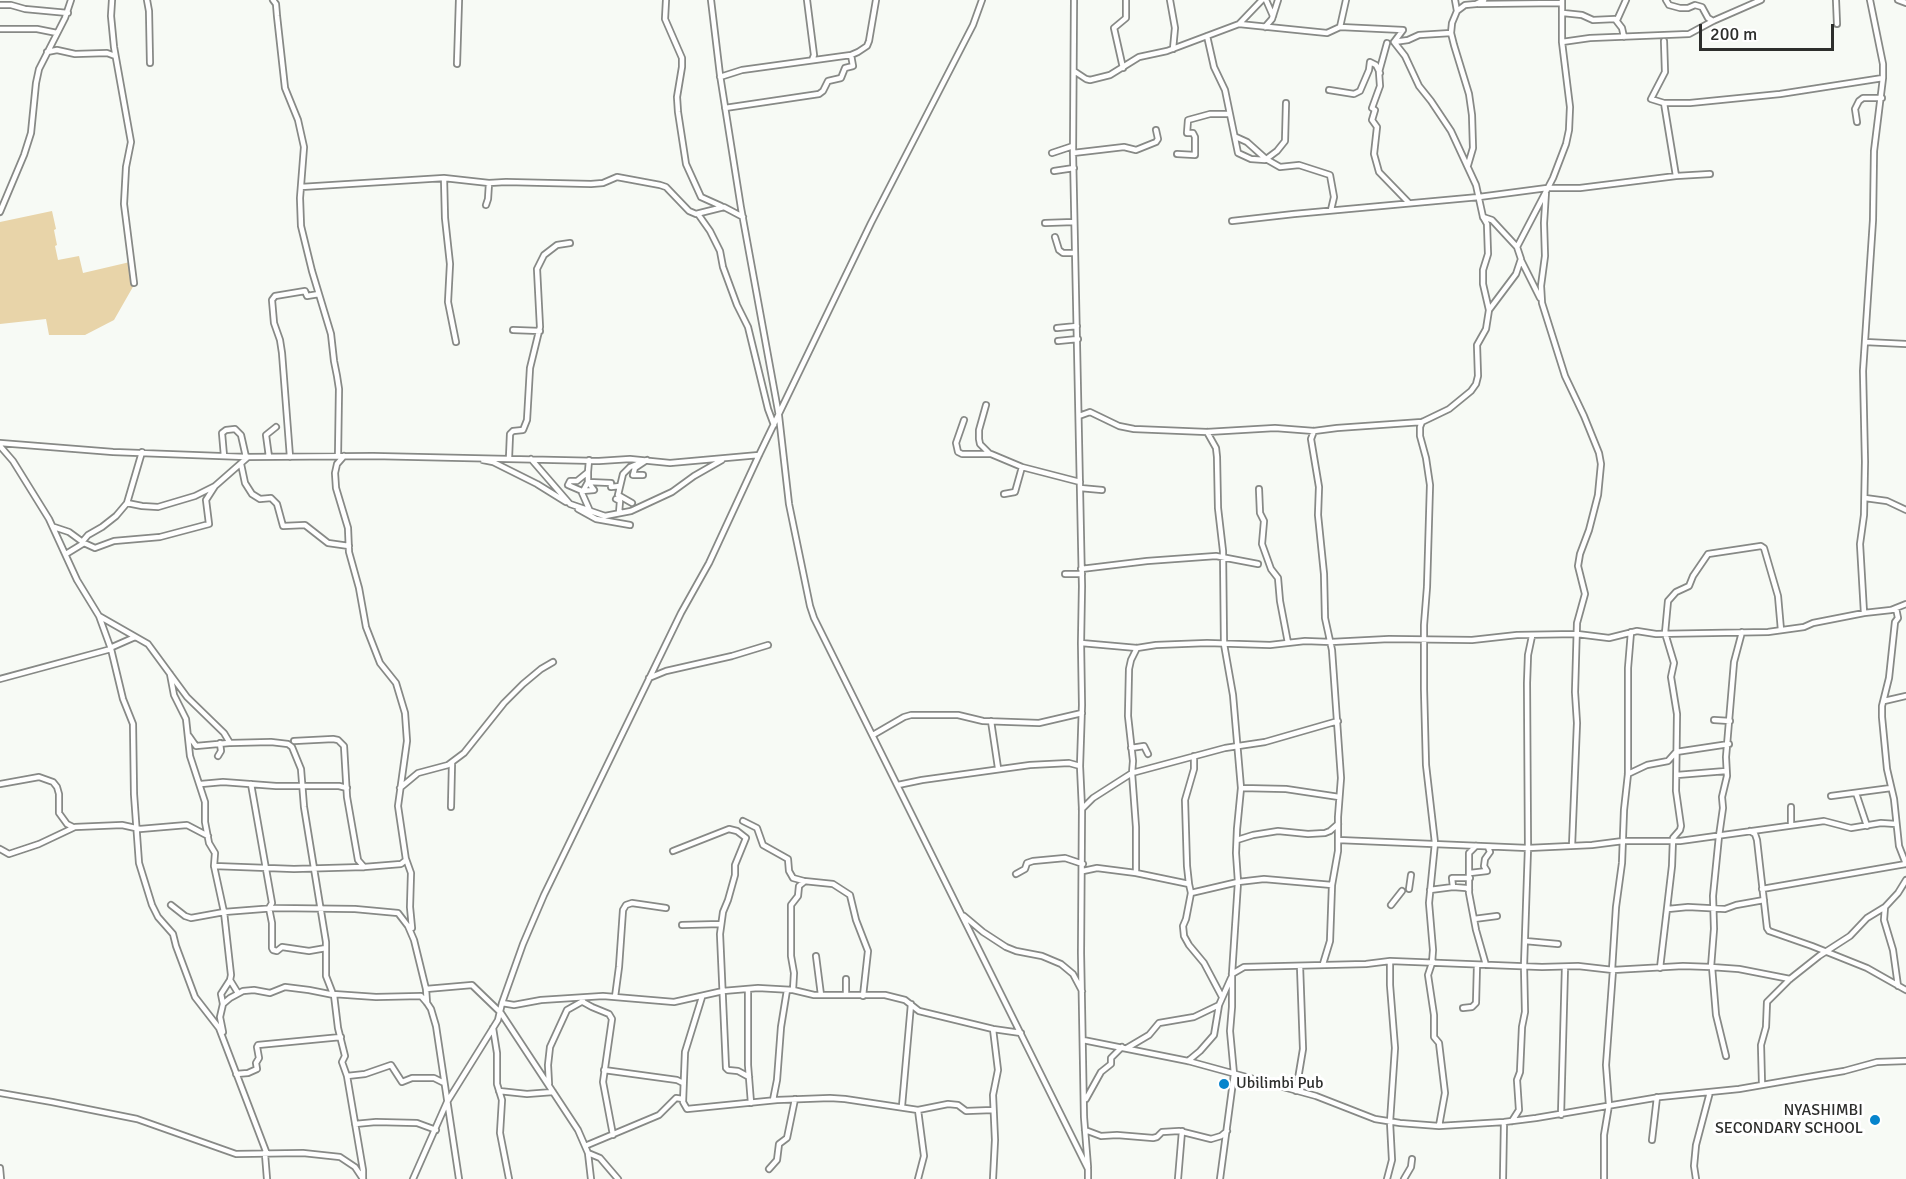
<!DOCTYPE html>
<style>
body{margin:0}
#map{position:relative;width:1906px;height:1179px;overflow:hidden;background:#f7faf5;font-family:Signika,sans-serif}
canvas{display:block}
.scale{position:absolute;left:1699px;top:24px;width:135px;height:27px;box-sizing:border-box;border:3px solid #2d2e2c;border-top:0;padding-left:8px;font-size:18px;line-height:21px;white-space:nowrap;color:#2d2e2c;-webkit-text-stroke:4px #fff;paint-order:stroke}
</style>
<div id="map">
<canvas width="1906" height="1179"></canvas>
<div class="scale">200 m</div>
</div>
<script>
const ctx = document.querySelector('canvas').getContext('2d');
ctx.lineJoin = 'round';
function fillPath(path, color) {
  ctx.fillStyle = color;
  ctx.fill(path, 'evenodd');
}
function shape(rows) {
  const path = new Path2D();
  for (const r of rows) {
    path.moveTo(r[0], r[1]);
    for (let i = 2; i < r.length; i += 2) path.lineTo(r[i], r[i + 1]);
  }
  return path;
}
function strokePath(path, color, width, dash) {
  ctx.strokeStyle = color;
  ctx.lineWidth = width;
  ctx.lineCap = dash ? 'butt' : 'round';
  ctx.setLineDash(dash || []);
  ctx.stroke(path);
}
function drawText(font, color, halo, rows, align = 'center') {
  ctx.font = font + ' Signika,sans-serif';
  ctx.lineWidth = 6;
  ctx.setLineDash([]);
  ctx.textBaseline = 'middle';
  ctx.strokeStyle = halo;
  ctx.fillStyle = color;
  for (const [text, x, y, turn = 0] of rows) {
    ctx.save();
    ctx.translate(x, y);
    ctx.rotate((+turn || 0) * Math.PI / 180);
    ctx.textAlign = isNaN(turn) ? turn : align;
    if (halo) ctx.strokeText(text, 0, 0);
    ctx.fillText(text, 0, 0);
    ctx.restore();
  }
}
const green = shape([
 [52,211,56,229,54,230,57,245,55,246,58,260,79,256,83,273,130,262,134,285,114,320,85,335,49,335,46,319,0,324,0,222]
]);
const minor = shape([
 [112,0,111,16,114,47,131,142,126,167,124,204,134,283],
 [147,0,149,11,150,63],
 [273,0,276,4,277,16,285,88,298,120,304,147,300,198,301,226,312,271,331,334,334,361,337,376,339,389,338,456],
 [666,0,665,19,682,58,682,67,677,97,678,112,686,164,701,197,721,206],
 [711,0,720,75,741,208,779,416,789,504,810,606,814,618,1088,1169,1088,1179],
 [807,0,814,55,812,60],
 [1074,0,1073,153,1082,586,1081,643,1082,705,1080,766,1082,809,1081,953,1084,1117,1088,1167],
 [1170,0,1175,28,1173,49],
 [1266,0,1273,16],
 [1455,0,1457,11],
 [1666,0,1669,5,1680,8,1688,8,1695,5,1702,7,1708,18,1713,21],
 [1836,0,1837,24],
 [1898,0,1906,3],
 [1478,4,1562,3],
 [0,5,11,5,25,9,68,13],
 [1563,13,1582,15,1593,20,1615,19,1622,28,1624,37],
 [1617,20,1626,0],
 [1239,24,1327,33,1340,27,1403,30,1394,42],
 [1265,27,1272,19,1278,0],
 [1340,27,1346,0],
 [0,29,37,29,57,33],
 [1207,36,1214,67,1225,90,1238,153,1251,159,1265,160,1277,151,1285,141,1286,103],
 [1664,41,1665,72,1651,99,1664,103,1676,176],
 [1394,42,1405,56,1419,86,1431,101,1451,131,1476,185,1483,217,1487,224,1488,254,1483,270,1483,284,1489,310],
 [1394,42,1408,40,1419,35,1451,33],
 [1562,42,1590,38,1689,34,1713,21,1761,0],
 [1387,43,1379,72,1380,86,1372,108,1375,110,1372,120,1377,127,1374,154,1379,172,1409,203],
 [47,52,57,50,75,54,107,53,115,56],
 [457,64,459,0],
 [1123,68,1114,28,1126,18,1126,0],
 [1074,71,1086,79,1090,80,1110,75,1139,57,1167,51,1239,24,1262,0],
 [720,77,742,70,851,55,858,52,867,46,869,41,876,0],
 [1329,90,1354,94,1360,91,1369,70,1370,62,1376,65,1380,73],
 [1664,103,1690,103,1780,94,1883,78],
 [725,108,819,94,823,91,828,81,841,78,845,68,853,66,851,55],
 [1857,122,1855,109,1859,101,1863,98,1882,98],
 [1236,137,1247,142,1266,159,1280,167,1299,165,1330,175,1334,197,1331,210],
 [1052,153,1073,146],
 [1073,153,1124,147,1136,150,1156,142,1158,139,1156,130],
 [1177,154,1195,155,1195,137,1193,133,1187,133,1188,120,1210,114,1229,114],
 [1468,165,1473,148,1472,115,1469,94,1454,45,1451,33,1452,23,1457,11,1465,5,1476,4,1484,0],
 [1054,171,1074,168],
 [444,178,445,218,450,264,448,302,456,342],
 [489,183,506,182,591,184,603,183,617,177,660,185,666,187,689,211,696,214,724,207,743,217],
 [301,187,444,178,489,183,488,199,486,205],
 [1546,191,1544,223,1545,256,1541,286,1542,303,1565,376,1584,416,1599,453,1601,464,1598,495,1589,530,1580,554,1578,566,1585,594,1577,623,1575,692,1577,723,1572,846],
 [0,212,24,155,31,133,36,83,39,69,65,18,71,0],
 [698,214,710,231,720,251,723,267,737,305,748,327,768,409,774,425],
 [1483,217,1492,220,1517,247],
 [1232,221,1294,214,1479,197,1547,188,1580,188,1676,176,1710,174],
 [1045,223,1074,222],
 [1055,237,1059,250,1063,253,1075,253],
 [1521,260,1540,298],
 [1057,328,1077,326],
 [513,330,540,331],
 [1058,341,1078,339],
 [1865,342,1906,344],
 [986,405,979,430,979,439,980,444,989,453],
 [1079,416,1090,412,1119,426,1134,429,1207,432,1275,428,1314,431,1337,428,1422,422,1449,409,1471,391,1476,384,1478,376,1477,345,1486,329,1489,310,1516,274,1521,259,1517,247,1553,178,1566,144,1569,130,1570,107,1562,42,1562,0],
 [964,420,956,443,958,452,962,454,991,454,1022,467,1080,482],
 [1422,422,1420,427,1420,436,1426,458,1430,485,1427,587,1424,625,1424,689,1426,765,1435,843,1429,903,1433,950,1432,963,1428,975,1434,1015,1434,1037,1439,1043,1445,1093,1439,1126],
 [1314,431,1311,439,1319,487,1318,515,1324,574,1325,618,1332,650,1341,778,1338,817,1338,851,1332,885,1330,941,1323,964],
 [1207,432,1216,448,1217,457,1218,508,1223,551,1224,644,1233,695,1241,788,1237,829,1236,853,1238,882,1232,974,1232,1007,1230,1031,1234,1074,1220,1179],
 [0,443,113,452,246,457,373,456,599,461,630,459,670,463,759,455],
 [0,446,13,461,49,519,77,580,99,616,148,644,187,697,224,733,230,743,271,742,288,744,292,747,301,769,304,807,326,942,326,976,333,994,376,997,421,996,427,1003,431,1009,436,1026,459,1179],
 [224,456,222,433,226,430,235,429,241,435,246,457],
 [269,457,266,435,276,427],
 [290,457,282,353,280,340,274,323,272,300,275,296,305,291,307,296,319,294],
 [509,458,510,434,513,431,523,430,527,420,530,368,540,327,537,269,544,255,557,245,570,243],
 [531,459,570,504,605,516,631,511,672,492,694,476,722,460],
 [483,460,493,462,537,484,566,502],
 [241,464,245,483,252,494,260,499,271,498,277,504,283,526,305,525,328,543,349,546],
 [588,472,588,482,594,490,582,491,568,485,570,481,577,481,588,472,589,460],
 [1080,488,1102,490],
 [1259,489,1260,513,1264,521,1262,544,1271,569,1278,578,1280,601,1288,643],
 [1004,494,1015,492,1022,467],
 [1865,498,1887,501,1906,510],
 [616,499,620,501,619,513],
 [127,503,142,506,158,507,195,496,215,486,248,457],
 [632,503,618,495,623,474,630,467,647,460,635,468,633,475,643,475],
 [578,509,596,519,630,525],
 [590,511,582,493,588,482,611,483,611,487,620,486],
 [54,527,69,532,84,543,95,548,114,541,160,537,209,524,206,500,215,486],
 [82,542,88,535,102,527,116,516,127,503,142,452],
 [66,554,84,543],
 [1081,569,1147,561,1216,556,1258,564],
 [1065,574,1082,574],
 [1896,608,1898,618,1895,622,1889,678,1882,706,1882,717,1887,769,1894,799,1899,846,1906,864],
 [1864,613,1860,544,1864,515,1865,462,1863,371,1873,220,1874,151,1883,78,1883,64,1870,0],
 [99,616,111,649,123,699,133,724,134,794,139,863,152,905,158,917,173,934,176,946,195,997,219,1028,267,1154],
 [1081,643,1137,648,1156,645,1207,643,1270,645,1305,641,1331,642,1389,639,1472,640,1517,635,1577,634,1609,638,1637,631,1656,634,1768,632,1804,627,1813,623,1864,613,1891,610,1906,604],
 [110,648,135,637],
 [170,674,174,695,186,719,190,756,205,802,205,822,209,843,215,853,214,866,224,912,231,975,230,980,221,994,223,1004,220,1017,223,1032],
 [649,678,666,671,732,656,768,645],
 [0,679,111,649],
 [1884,701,1906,696],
 [1714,720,1730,721],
 [991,721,998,768],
 [873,735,904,717,911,715,958,715,983,721,1039,723,1082,713],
 [189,736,196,746,229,743],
 [294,741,333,739,338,740,344,746,347,797,358,860,364,867],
 [1131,748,1144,746,1148,754],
 [218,756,221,751,220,743],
 [1628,774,1647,765,1668,761,1676,752,1729,744],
 [1677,775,1726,771],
 [0,784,39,777,53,782,57,787,59,794,59,813,67,824,73,827],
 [201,784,223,782,276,786,339,786,347,788],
 [251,784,272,903,269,908,272,923,272,948,273,950,277,951,282,947,309,951,326,948],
 [898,785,922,780,1030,765,1069,763,1080,766],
 [400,788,418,773,448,765,464,753,504,703,523,684,541,669,553,662],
 [1241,788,1286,789,1339,797],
 [1856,793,1867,826],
 [1831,796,1891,788],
 [451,807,452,763],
 [1791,807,1791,825],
 [1082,809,1093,798,1132,773,1225,748,1265,742,1338,721],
 [743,821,757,828,763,845,788,859,789,871,793,878,804,881,833,884,850,895,856,920,868,951,863,996],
 [1750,831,1755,834,1757,840,1767,928,1769,931,1812,946,1867,968,1906,990],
 [1237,840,1253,835,1278,831,1308,834,1325,833,1330,831,1338,824],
 [1338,840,1528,848,1592,845,1623,841,1680,841,1824,821,1851,828,1881,823,1896,824],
 [1476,846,1469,853,1469,893,1476,930,1486,965],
 [0,849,9,854,39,844,75,827,122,825,140,829,187,825,208,836],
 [673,851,729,829,737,831,746,838,735,865,735,875,728,900,723,912,720,934,726,1068,728,1070,738,1071,749,1077],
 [406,859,411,873,410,907,412,928],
 [214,866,294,869,364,867,401,864,406,860,398,806,407,741,405,713,396,683,380,663,366,627,359,588,349,552,348,528,336,488,335,473,337,464,344,456],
 [1083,871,1097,868,1136,873,1189,884,1191,893,1186,919,1183,926,1184,936,1189,945,1204,963,1222,997],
 [1136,873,1136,827,1132,773,1133,761,1128,716,1129,669,1131,660,1137,648],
 [1470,873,1487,871,1484,866,1485,859,1490,852,1488,847],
 [1016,874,1025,869,1027,863,1033,861,1065,858,1083,864],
 [1189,884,1187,866,1185,800,1194,769,1194,756],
 [1453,887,1452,878,1470,878],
 [1409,889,1411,875],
 [1762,889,1906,864],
 [1430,890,1453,887,1466,888,1469,890],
 [1191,893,1238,882,1264,879,1332,885],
 [171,905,185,916,191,918,224,912,275,908,355,909,398,913,408,926,414,940,426,989,427,1003],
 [1391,905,1402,891],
 [1885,907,1884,920,1893,950,1898,986],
 [1668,909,1688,907,1725,909,1736,905,1764,900],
 [964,916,983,932,1006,947,1016,951,1042,956,1061,964,1073,974,1082,991],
 [1474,919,1497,916],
 [682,925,721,924],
 [1525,941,1558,944],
 [816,956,821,995],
 [1711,967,1714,929,1713,896,1719,836,1723,808,1722,797,1727,776,1726,757,1734,662,1742,632],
 [1712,967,1716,1015,1726,1056],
 [1660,968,1672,866,1673,838,1680,830,1681,826,1676,791,1677,714,1671,677,1674,663,1665,633,1668,601,1676,592,1689,586,1693,576,1708,554,1761,546,1764,548,1778,596,1781,630],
 [1612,970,1616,907,1622,863,1624,810,1628,774,1628,668,1631,632],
 [1232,974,1244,967,1366,964,1390,961,1542,967,1578,966,1613,970,1683,966,1711,967,1739,969,1790,979],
 [846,979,846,995],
 [230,980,238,993],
 [426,989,472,985,501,1013,578,1130,588,1153,591,1179],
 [748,989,748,1065,751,1103],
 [793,990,794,973,791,956,791,905,798,896,799,886,804,882],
 [334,995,338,1028,345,1056,342,1062,347,1076,363,1170,363,1179],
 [615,997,619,967,623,910,626,905,632,903,666,908],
 [702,997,685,1052,683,1102,687,1109,777,1100,830,1098,845,1099,918,1110,948,1104,958,1105,966,1111,993,1110],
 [583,1002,592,1007,609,1014,612,1019,603,1082,613,1135],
 [502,1003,514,1005,541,1000,603,996,674,1002,723,991,758,988,793,990,814,995,885,995,905,1000,919,1011,993,1029,1021,1033],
 [223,1004,230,998,243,991,254,990,270,993,285,987,309,990,334,995,333,994],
 [1463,1008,1472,1007,1476,1003,1477,965],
 [493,1028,497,1053,497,1084,502,1100,500,1133,509,1179],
 [993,1029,998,1070,993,1095,995,1140,993,1179],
 [1083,1040,1188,1061,1316,1096,1375,1119,1400,1123,1439,1126,1504,1122,1536,1118,1660,1097,1739,1089,1820,1075,1844,1071,1877,1062,1906,1061],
 [1127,1048,1149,1035,1159,1023,1194,1017,1219,1005],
 [1188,1061,1200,1051,1214,1035,1219,1005,1231,978],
 [604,1070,677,1080,683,1083],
 [236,1074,248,1073,257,1069,256,1063,259,1058,257,1047,258,1045,341,1037],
 [347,1076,365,1074,391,1065,402,1082,412,1078,434,1078,444,1083],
 [549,1084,548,1065,550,1047,567,1010,583,1001],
 [1762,1084,1761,1045,1766,1027,1767,1002,1790,979,1819,956,1850,936,1867,918,1885,907,1898,893,1906,880],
 [499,1091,527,1094,553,1092],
 [1296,1091,1303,1049,1300,966],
 [0,1093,52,1102,137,1119,236,1154,303,1153,340,1157,355,1167,363,1179],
 [1086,1099,1101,1072,1111,1064,1111,1058,1122,1047],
 [773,1100,777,1080,781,1027,787,990],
 [902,1106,911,1004],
 [918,1110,924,1156,918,1179],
 [1561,1115,1565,967],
 [1512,1121,1519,1110,1517,1080,1520,1072,1522,1027,1525,1012,1524,966,1528,848,1527,683,1528,655,1532,636],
 [355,1124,376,1122,417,1123,436,1130],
 [1085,1130,1101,1136,1117,1135,1153,1138,1157,1137,1162,1132,1179,1131,1211,1139,1221,1136,1227,1131],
 [1652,1140,1657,1097],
 [585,1146,659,1115,676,1098,683,1099],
 [588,1153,600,1158,618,1179],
 [265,1154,267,1179],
 [0,1168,1,1179],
 [769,1169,777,1160,779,1144,787,1138,795,1099],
 [413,1179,447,1102,498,1020,502,1003,523,944,544,895,681,613,709,563,759,455,871,223,973,25,982,0],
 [1178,1179,1182,1131],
 [1387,1179,1392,1160,1390,1122,1395,1048,1390,985,1390,961],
 [1404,1179,1411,1167,1412,1159],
 [1503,1179,1504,1122],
 [1604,1179,1604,1135,1609,1105,1606,1065,1613,970],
 [1696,1179,1694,1166,1696,1145,1710,1092]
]);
const markers = [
 [1224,1084,6,"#0684cc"],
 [1875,1120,6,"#0684cc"]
];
const poiNames = [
 ["Ubilimbi Pub",1236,1084],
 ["NYASHIMBI",1863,1111,"right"],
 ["SECONDARY SCHOOL",1863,1129,"right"]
];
fillPath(green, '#e8d4a9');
strokePath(minor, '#878986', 8);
strokePath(minor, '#fff', 4.5);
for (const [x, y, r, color] of markers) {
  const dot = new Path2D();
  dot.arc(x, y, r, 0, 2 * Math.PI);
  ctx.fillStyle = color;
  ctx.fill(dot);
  strokePath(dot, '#fff', 2);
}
drawText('16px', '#2d2e2c', '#fff', poiNames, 'left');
</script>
